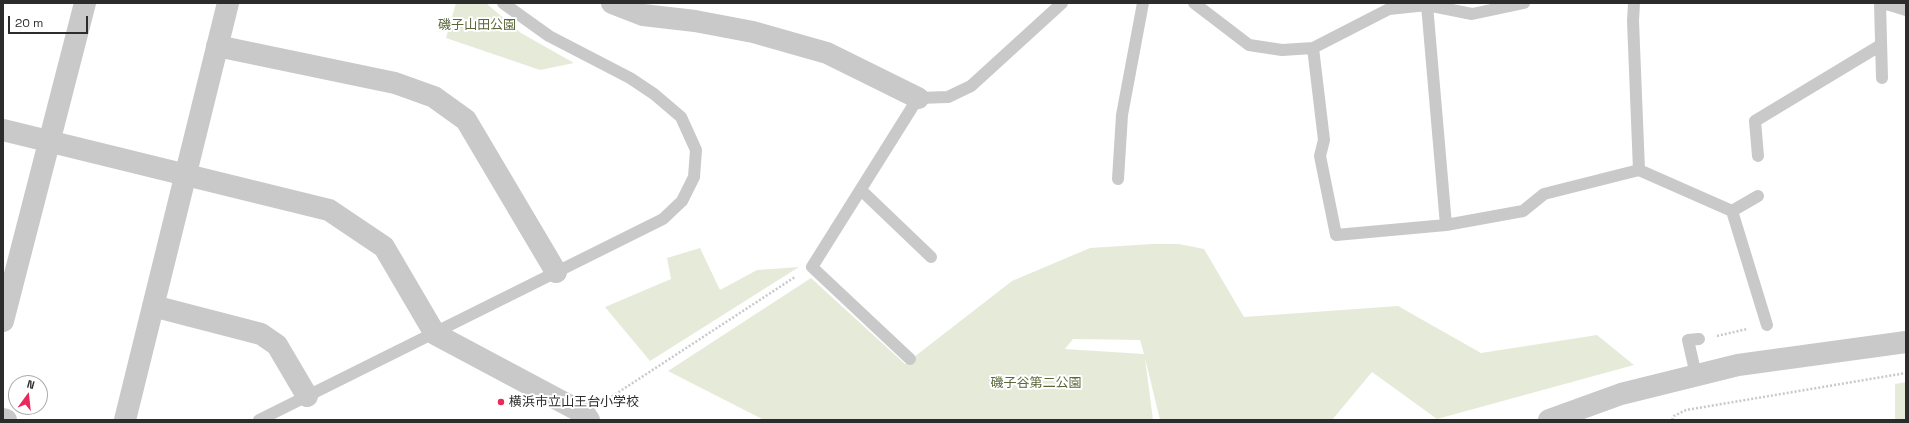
<!DOCTYPE html>
<meta charset="utf-8">
<style>
body{margin:0}
#map{position:relative;width:1909px;height:423px;overflow:hidden;background:#fff;font-family:"Space Grotesk",sans-serif}
canvas{display:block}
.frame{position:absolute;inset:0;border:4px solid #2c2c2c;pointer-events:none}
.north{position:absolute;left:8px;top:375px;width:40px;height:40px;box-sizing:border-box;background:#fff;border:1px solid #ababab;border-radius:50%;rotate:15deg;font-size:11px;font-weight:700;line-height:16px;text-align:center;color:#2c2c2c}
.north::after{content:'';display:block;margin:auto;width:14px;height:18px;background:#e8295a;clip-path:polygon(50% 0,100% 100%,50% 72%,0 100%)}
.scale{position:absolute;left:8px;top:16px;width:80px;height:18px;box-sizing:border-box;border:2px solid #2c2c2c;border-top:0;padding-left:5px;font-size:12px;line-height:14px;white-space:nowrap;color:#2c2c2c;-webkit-text-stroke:3px #fff;paint-order:stroke}
</style>
<div id="map">
<canvas width="1909" height="423"></canvas>
<div class="frame"></div>
<div class="north">N</div>
<div class="scale">20 m</div>
</div>
<script>
const ctx = document.querySelector('canvas').getContext('2d');
ctx.lineJoin = 'round';
function fillPath(path, color) {
  ctx.fillStyle = color;
  ctx.fill(path, 'evenodd');
}
function shape(rows) {
  const path = new Path2D();
  for (const r of rows) {
    path.moveTo(r[0], r[1]);
    for (let i = 2; i < r.length; i += 2) path.lineTo(r[i], r[i + 1]);
  }
  return path;
}
function strokePath(path, color, width, dash) {
  ctx.strokeStyle = color;
  ctx.lineWidth = width;
  ctx.lineCap = dash ? 'butt' : 'round';
  ctx.setLineDash(dash || []);
  ctx.stroke(path);
}
function drawText(font, color, halo, rows, align = 'center') {
  ctx.font = font + ' "Space Grotesk","Noto Sans JP",sans-serif';
  ctx.lineWidth = 4;
  ctx.setLineDash([]);
  ctx.textBaseline = 'middle';
  ctx.strokeStyle = halo;
  ctx.fillStyle = color;
  for (const [text, x, y, turn = 0] of rows) {
    ctx.save();
    ctx.translate(x, y);
    ctx.rotate((+turn || 0) * Math.PI / 180);
    ctx.textAlign = isNaN(turn) ? turn : align;
    if (halo) ctx.strokeText(text, 0, 0);
    ctx.fillText(text, 0, 0);
    ctx.restore();
  }
}
const green = shape([
 [456,3,486,3,521,33,574,63,540,70,446,38],
 [1152,244,1179,244,1204,249,1244,317,1398,306,1481,353,1597,335,1634,365,1437,419,1372,372,1332,420,1160,420,1145,358,1153,420,764,420,668,371,811,278,905,364,1012,281,1090,248],
 [1073,339,1140,340,1144,354,1065,349],
 [700,248,720,290,757,270,799,267,650,361,605,307,671,279,667,258],
 [1906,382,1906,420,1895,420,1895,384]
]);
const path = shape([
 [1717,336,1747,329],
 [605,401,795,277],
 [1672,420,1674,416,1686,410,1906,373]
]);
const lane = shape([
 [1194,3,1249,45,1282,50,1313,48,1389,9,1427,5,1472,14,1524,3],
 [1634,3,1633,21,1639,170,1732,211,1767,325],
 [1880,3,1882,78],
 [1883,3,1906,10],
 [1427,5,1446,225],
 [1313,48,1324,140,1320,156,1336,235,1446,225,1523,211,1544,194,1639,170],
 [1758,156,1755,121,1881,45],
 [1118,179,1122,115,1143,3],
 [861,190,931,257],
 [1732,211,1758,196],
 [910,359,812,267,918,98,948,97,971,86,1062,3],
 [1696,375,1688,340,1699,339],
 [259,420,663,219,682,201,694,177,696,150,681,117,654,94,630,78,549,36,503,3]
]);
const street = shape([
 [612,3,643,15,695,21,753,32,827,53,918,98],
 [217,46,395,83,434,97,466,120,556,272],
 [3,130,329,210,384,247,435,334,585,414,589,420],
 [153,306,261,334,277,345,307,396],
 [3,321,85,3],
 [3,419,6,420],
 [125,420,228,3],
 [1549,420,1621,394,1738,365,1906,342]
]);
const markers = [
 [501,402,4,"#e8295a"]
];
const parkNames = [
 ["磯子山田公園",477,25],
 ["磯子谷第二公園",1036,383]
];
const poiNames = [
 ["横浜市立山王台小学校",509,402]
];
fillPath(green, '#e6ebd9');
strokePath(path, '#c9c9c9', 2.5, [2, 2]);
strokePath(lane, '#c9c9c9', 12);
strokePath(street, '#c9c9c9', 22);
for (const [x, y, r, color] of markers) {
  const dot = new Path2D();
  dot.arc(x, y, r, 0, 2 * Math.PI);
  ctx.fillStyle = color;
  ctx.fill(dot);
  strokePath(dot, '#fff', 1.5);
}
drawText('13px', '#586839', '#fff', parkNames);
drawText('13px', '#2c2c2c', '#fff', poiNames, 'left');
</script>
